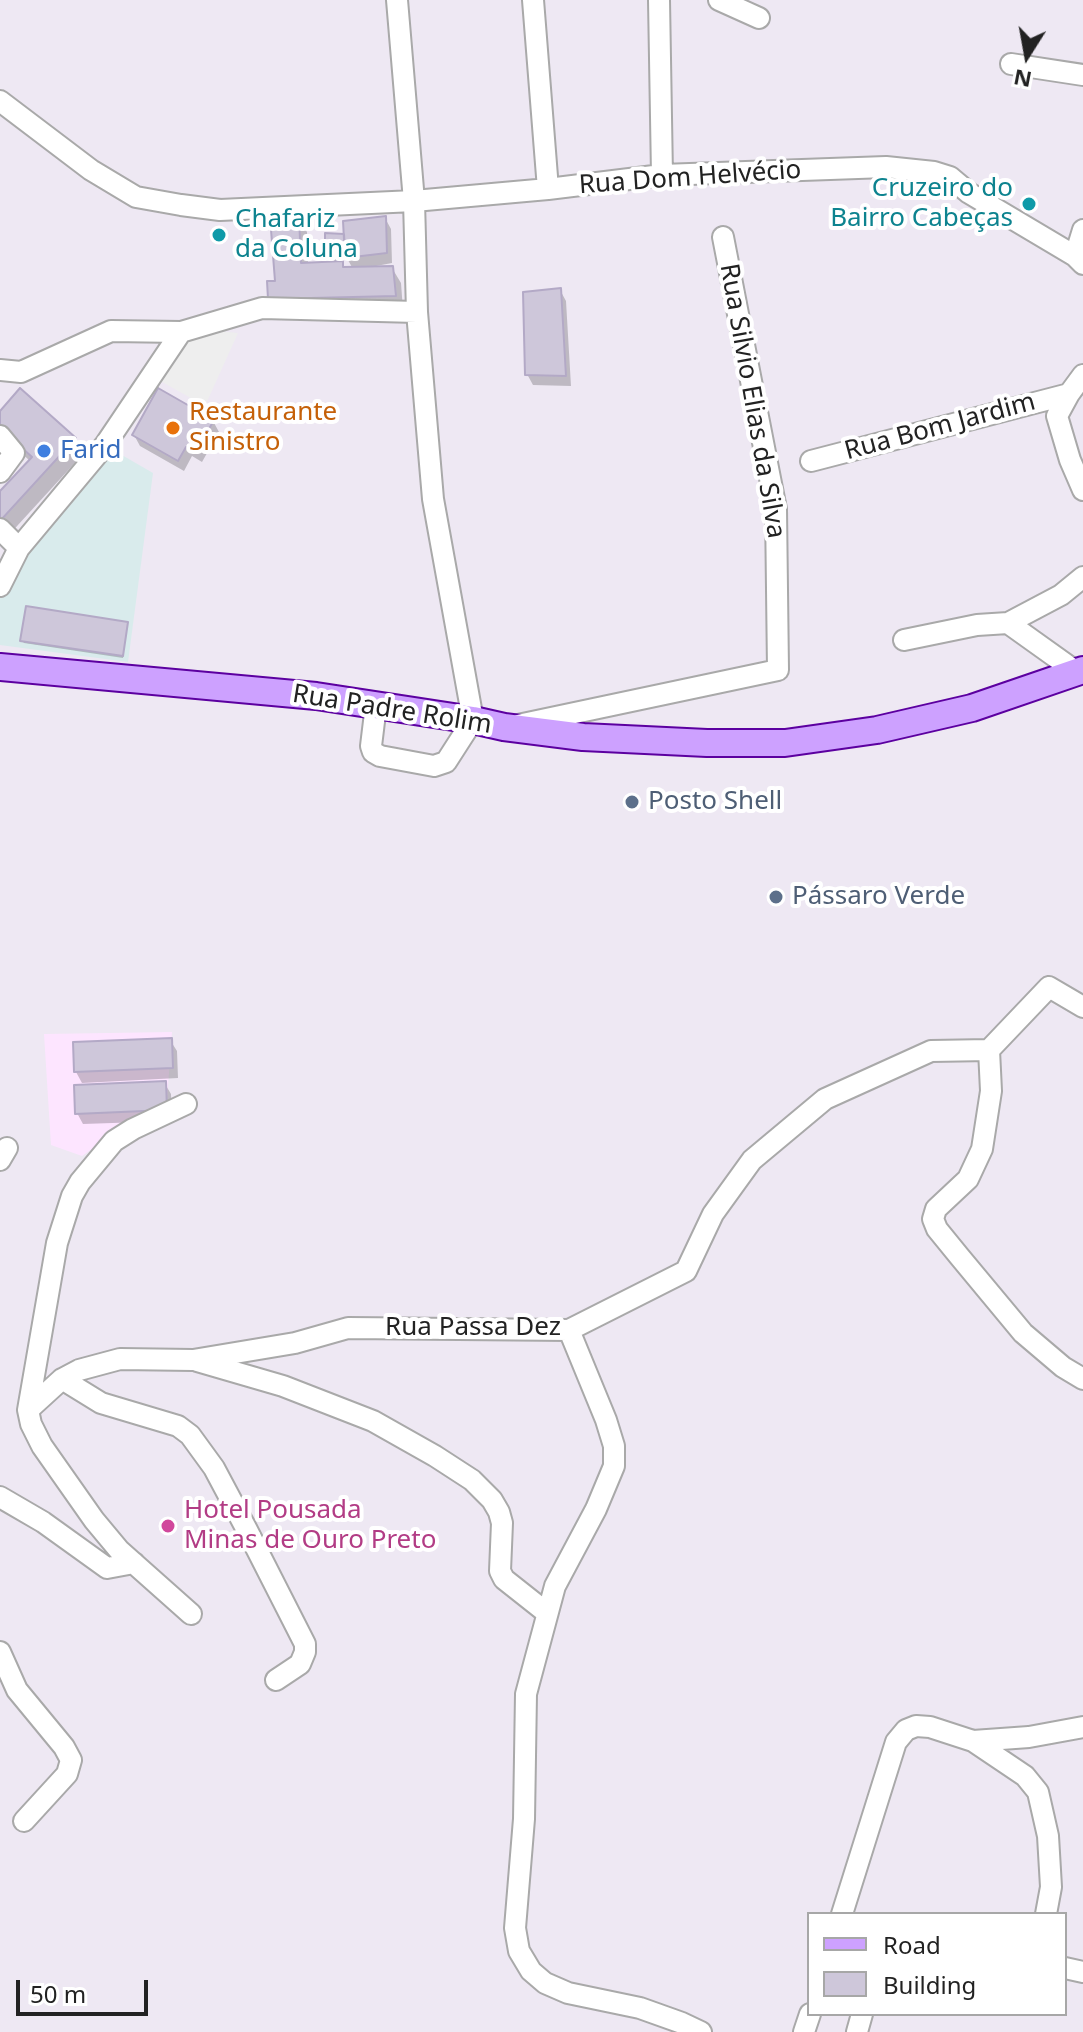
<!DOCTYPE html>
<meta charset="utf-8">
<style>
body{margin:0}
#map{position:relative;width:1083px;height:2032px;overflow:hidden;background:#eee8f3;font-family:"Noto Sans",sans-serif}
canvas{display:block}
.legend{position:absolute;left:807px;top:1912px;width:260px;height:104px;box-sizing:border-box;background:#fff;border:2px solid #a7a7a7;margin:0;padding:10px 14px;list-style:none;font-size:24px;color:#222}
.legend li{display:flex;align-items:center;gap:16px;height:40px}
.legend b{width:40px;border:2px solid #a7a7a7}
.north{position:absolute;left:987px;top:16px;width:80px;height:80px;-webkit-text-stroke:6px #fff;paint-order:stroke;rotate:191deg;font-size:22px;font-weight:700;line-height:32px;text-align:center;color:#222}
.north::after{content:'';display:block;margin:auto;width:28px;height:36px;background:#222;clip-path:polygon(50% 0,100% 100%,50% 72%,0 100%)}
.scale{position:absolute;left:16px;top:1980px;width:132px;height:36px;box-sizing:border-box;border:4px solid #222;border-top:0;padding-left:10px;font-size:24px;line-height:28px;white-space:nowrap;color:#222;-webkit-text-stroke:6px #fff;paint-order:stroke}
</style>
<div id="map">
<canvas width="1083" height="2032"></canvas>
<ul class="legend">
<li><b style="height:10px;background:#cda1ff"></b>Road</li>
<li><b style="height:22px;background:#cec7da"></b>Building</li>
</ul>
<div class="north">N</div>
<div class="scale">50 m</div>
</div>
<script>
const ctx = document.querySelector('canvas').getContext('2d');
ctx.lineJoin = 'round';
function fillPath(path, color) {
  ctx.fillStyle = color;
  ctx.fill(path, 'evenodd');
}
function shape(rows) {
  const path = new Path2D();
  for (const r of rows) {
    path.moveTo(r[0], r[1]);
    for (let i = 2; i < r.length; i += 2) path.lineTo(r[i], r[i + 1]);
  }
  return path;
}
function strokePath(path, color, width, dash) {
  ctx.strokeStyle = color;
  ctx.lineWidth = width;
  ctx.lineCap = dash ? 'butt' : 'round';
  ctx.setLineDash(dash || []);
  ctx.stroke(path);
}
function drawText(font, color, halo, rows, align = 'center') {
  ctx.font = font + ' "Noto Sans",sans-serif';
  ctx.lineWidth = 8;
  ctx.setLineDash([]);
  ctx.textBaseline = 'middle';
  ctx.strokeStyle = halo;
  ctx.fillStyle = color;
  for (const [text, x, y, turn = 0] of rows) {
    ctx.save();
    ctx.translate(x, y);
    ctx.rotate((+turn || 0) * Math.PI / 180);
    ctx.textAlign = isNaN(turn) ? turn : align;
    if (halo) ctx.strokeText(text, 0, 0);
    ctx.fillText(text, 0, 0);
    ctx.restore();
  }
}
const industrial = shape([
 [101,443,153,473,128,662,0,645,0,591]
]);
const education = shape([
 [172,1032,166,1113,110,1136,82,1156,51,1145,44,1034]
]);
const parking = shape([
 [193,328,238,333,205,406,148,374]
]);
const shadow = shape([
 [298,218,307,232,308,264,332,263,327,254,346,236,385,218,391,229,392,263,376,266,376,268,392,268,401,283,403,310,279,313,277,283],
 [341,260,348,260,353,269,345,269],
 [560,290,566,301,571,386,533,385,527,374],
 [0,414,74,440,83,454,7,537,0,530,0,494,30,461,2,435],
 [213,421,219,432,202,462,192,456,184,471,140,446,134,435],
 [127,624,123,658,24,643,22,640],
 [170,1040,177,1051,178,1078,82,1083,76,1072],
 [165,1084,171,1094,172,1121,83,1124,77,1113]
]);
const building = shape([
 [299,216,301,263,343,261,343,267,393,266,396,296,268,299,267,281,275,281,270,217,299,216],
 [386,216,387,253,345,258,343,221,386,216],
 [325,233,344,234,345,253,325,255,325,233],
 [561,288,566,376,525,375,523,292,561,288],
 [20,388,76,438,0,521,0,491,32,457,0,428,0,411,20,388],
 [158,388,214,420,196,452,186,447,178,461,132,435,158,388],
 [26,606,128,622,123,656,20,641,26,606],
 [172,1038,173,1068,74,1072,73,1042,172,1038],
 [166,1081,167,1110,75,1114,74,1085,166,1081]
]);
const minor = shape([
 [533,0,548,189],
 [659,0,662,175],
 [719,0,759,18],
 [1011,64,1083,75],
 [0,101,91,170,136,197,181,205,220,210,414,201,548,189,662,175,886,167,934,172,950,177,969,193,1075,256,1083,264],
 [1075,256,1083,230],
 [0,370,21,372,111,331,181,332,262,308,417,312],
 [1083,375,1069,394,1057,416,1070,460,1083,490],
 [0,436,14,453,0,472],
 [811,461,1069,394],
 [0,529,19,548],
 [0,586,19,548,105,445,181,332],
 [1008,623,1061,595,1083,577],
 [904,640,977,625,1008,623,1078,673],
 [376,705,371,746,373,752,380,756,434,766,446,762,473,720,433,499,417,312,414,201,397,0],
 [518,725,778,670,776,509,723,237],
 [989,1050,991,1091,982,1149,968,1179,936,1209,933,1219,937,1229,959,1256,1023,1333,1063,1367,1083,1379],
 [186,1104,133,1129,114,1141,80,1182,72,1196,57,1243,28,1410,31,1424,42,1446,94,1520,119,1550,191,1614],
 [0,1160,7,1148],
 [569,1330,606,1420,614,1446,614,1466,596,1509,555,1586,526,1694,524,1819,515,1928,519,1951,531,1971,545,1983,568,1993,640,2008,682,2023,701,2032],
 [197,1361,283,1386,373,1421,435,1456,472,1480,492,1500,499,1512,502,1523,500,1571,504,1579,547,1613],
 [62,1379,101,1403,178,1426,190,1435,214,1468,247,1530,305,1644,305,1652,300,1664,276,1680],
 [28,1410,62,1379,79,1370,120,1359,193,1360,295,1343,348,1328,569,1330,686,1271,713,1214,752,1160,825,1099,931,1051,989,1050,1049,987,1083,1007],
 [0,1497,43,1522,107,1568,134,1563],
 [0,1652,17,1690,64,1747,71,1760,67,1774,24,1821],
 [973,1741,1025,1776,1038,1792,1048,1836,1051,1887,1046,1914],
 [842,1914,896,1742,906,1730,916,1726,930,1727,973,1741,1029,1737,1083,1727],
 [1065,1968,1083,1972],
 [804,2032,810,2014],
 [857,2032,862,2014]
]);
const major = shape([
 [0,667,316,696,473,720,504,727,583,737,707,743,785,743,877,730,972,708,1083,670]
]);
const markers = [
 [1029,204,8,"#0f9aa8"],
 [219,235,8,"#0f9aa8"],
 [173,428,8,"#e8710a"],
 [44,451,8,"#3f7fe0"],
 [632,802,8,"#5c6f8a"],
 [776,897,8,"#5c6f8a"],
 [168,1526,8,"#d1479c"]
];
const streetNames = [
 ["Rua Dom Helvécio",690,178,-4],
 ["Rua Silvio Elias da Silva",752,401,80],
 ["Rua Bom Jardim",940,427,-15],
 ["Rua Padre Rolim",392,710,9],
 ["Rua Passa Dez",473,1328]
];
const cultureNames = [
 ["Cruzeiro do",1013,189],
 ["Bairro Cabeças",1013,219],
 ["Chafariz",235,220,"left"],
 ["da Coluna",235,250,"left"]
];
const foodNames = [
 ["Restaurante",189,413],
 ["Sinistro",189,443]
];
const shopNames = [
 ["Farid",60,451]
];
const serviceNames = [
 ["Posto Shell",648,802],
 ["Pássaro Verde",792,897]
];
const hotelNames = [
 ["Hotel Pousada",184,1511],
 ["Minas de Ouro Preto",184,1541]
];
fillPath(industrial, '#d9ebec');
fillPath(education, '#fde5ff');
fillPath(parking, '#eee');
fillPath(shadow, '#0003');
fillPath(building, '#cec7da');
strokePath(building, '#b3a9c6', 2);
strokePath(minor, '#a9a9a9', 24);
strokePath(major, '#5c00a0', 30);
strokePath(minor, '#fff', 20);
strokePath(major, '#cda1ff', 26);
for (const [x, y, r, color] of markers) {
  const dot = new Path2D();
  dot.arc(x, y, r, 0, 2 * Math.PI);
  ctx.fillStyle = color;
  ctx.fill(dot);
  strokePath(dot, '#fff', 3);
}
drawText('26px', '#222', '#fff', streetNames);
drawText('26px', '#0d838f', '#fff', cultureNames, 'right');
drawText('26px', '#c56008', '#fff', foodNames, 'left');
drawText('26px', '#366cbe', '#fff', shopNames, 'left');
drawText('26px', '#4e5e75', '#fff', serviceNames, 'left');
drawText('26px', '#b23c85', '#fff', hotelNames, 'left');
</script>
